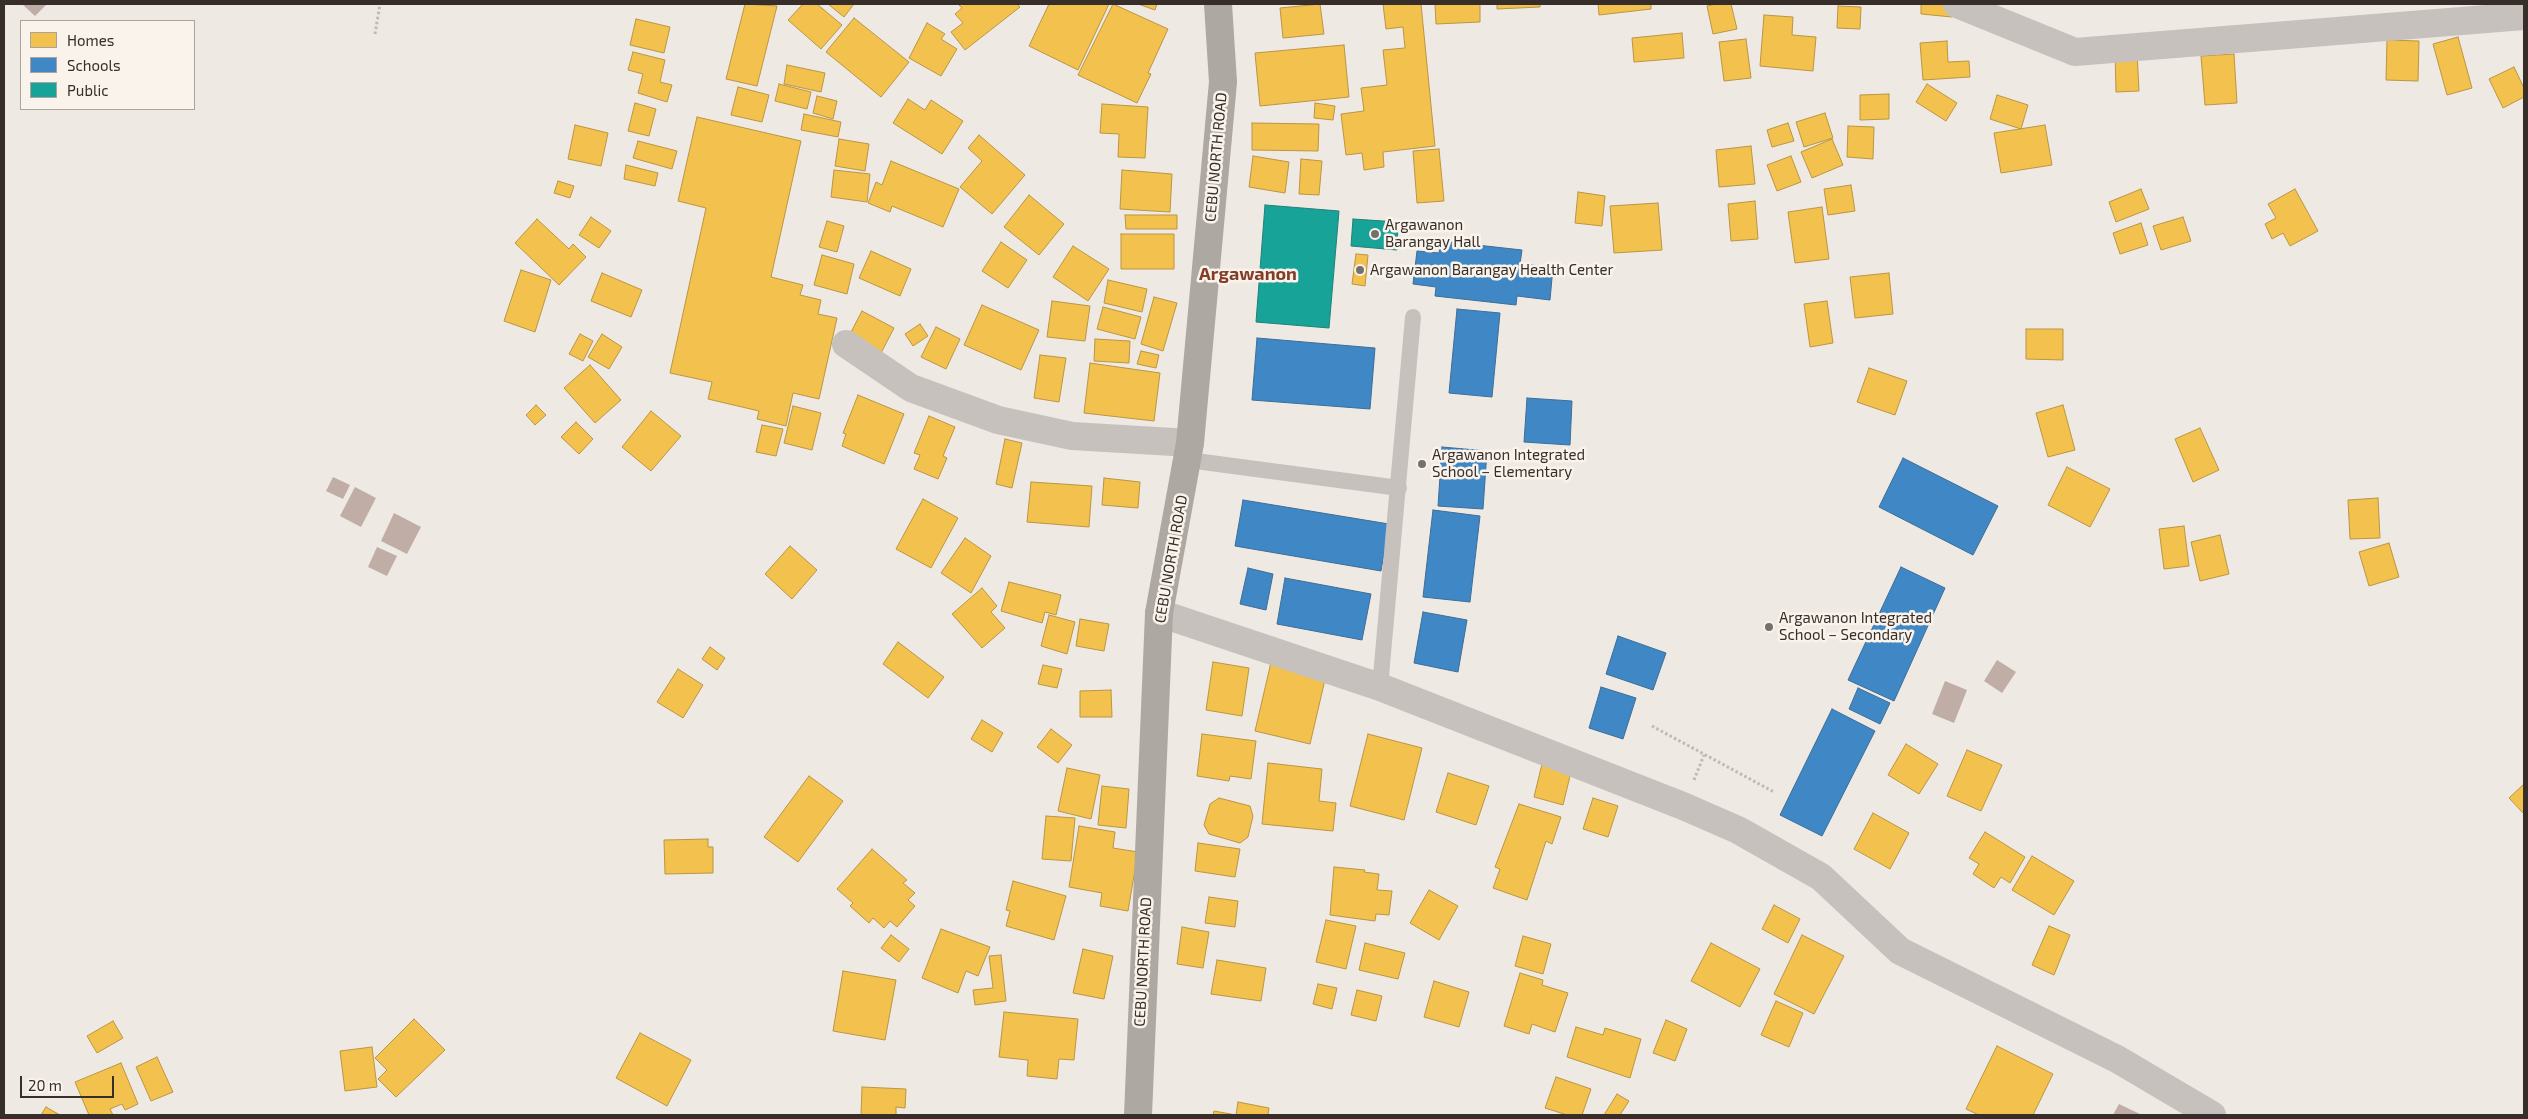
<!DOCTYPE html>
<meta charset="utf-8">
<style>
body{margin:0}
#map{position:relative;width:2528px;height:1119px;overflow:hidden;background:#eee9e3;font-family:"Exo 2",sans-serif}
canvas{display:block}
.frame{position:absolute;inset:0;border:5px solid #372e2a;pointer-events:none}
.legend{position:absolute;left:20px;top:20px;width:175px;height:90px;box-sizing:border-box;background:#f9f3eb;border:1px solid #aba49e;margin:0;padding:6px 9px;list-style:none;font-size:15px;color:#372e2a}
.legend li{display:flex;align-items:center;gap:10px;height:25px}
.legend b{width:25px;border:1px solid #aba49e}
.scale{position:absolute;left:20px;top:1076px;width:94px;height:22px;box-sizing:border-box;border:2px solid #372e2a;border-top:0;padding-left:6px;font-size:15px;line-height:18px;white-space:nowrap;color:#372e2a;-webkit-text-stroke:4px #f9f3eb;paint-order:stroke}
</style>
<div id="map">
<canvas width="2528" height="1119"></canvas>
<div class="frame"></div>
<ul class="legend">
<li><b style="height:14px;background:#f2c14e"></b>Homes</li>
<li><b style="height:14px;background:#3f88c5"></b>Schools</li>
<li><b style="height:14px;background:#17a398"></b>Public</li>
</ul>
<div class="scale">20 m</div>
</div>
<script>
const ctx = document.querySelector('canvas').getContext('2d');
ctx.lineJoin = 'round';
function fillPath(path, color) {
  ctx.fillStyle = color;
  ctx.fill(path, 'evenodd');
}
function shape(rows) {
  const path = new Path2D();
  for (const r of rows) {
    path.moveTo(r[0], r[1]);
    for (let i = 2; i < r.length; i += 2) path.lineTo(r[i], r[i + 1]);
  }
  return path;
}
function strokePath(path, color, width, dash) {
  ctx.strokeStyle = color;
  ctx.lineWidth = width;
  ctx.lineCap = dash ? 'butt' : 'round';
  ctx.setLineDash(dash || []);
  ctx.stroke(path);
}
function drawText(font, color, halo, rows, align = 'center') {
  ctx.font = font + ' "Exo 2",sans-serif';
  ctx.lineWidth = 5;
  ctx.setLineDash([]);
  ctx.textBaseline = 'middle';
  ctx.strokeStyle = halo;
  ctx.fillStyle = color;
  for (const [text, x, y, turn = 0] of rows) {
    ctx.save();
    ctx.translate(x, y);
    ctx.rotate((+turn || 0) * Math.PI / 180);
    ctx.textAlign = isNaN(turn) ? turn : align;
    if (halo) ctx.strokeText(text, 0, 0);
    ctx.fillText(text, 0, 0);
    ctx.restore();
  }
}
const homes = shape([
 [745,4,777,6,757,86,726,79,745,4],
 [803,4,817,4,842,25,821,49,788,20,803,4],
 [828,4,854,4,844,17,828,4],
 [958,4,1017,4,1020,7,965,50,951,32,963,23,955,14,962,8,958,4],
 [1049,4,1109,4,1078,70,1029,46,1049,4],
 [1113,4,1168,29,1148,73,1151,74,1137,103,1078,75,1113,4],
 [1138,4,1157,4,1155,10,1138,4],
 [1320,4,1324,34,1283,38,1280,8,1320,4],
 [1383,4,1421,4,1435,146,1383,152,1384,167,1364,170,1362,153,1346,155,1341,114,1364,111,1361,88,1387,85,1383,50,1405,48,1403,27,1386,29,1383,4],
 [1435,4,1480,4,1480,22,1436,24,1435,4],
 [1497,4,1540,4,1540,7,1497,9,1497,4],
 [1598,4,1651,4,1651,9,1599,15,1598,4],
 [1716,4,1731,4,1737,29,1713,34,1707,6,1716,4],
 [1921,4,1953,4,1952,17,1921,14,1921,4],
 [1838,6,1861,7,1860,29,1837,28,1838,6],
 [1764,15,1793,17,1792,35,1816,37,1813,71,1760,66,1764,15],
 [854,18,909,62,881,97,826,52,854,18],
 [636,19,670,27,664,53,630,45,636,19],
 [927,23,945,34,941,39,957,49,941,76,909,58,927,23],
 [1682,33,1684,58,1634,62,1632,38,1682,33],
 [2458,37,2472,88,2447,95,2433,44,2458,37],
 [1746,39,1751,78,1724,81,1719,42,1746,39],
 [2387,40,2419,41,2418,81,2386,80,2387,40],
 [1947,41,1948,62,1969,61,1970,77,1923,80,1920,43,1947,41],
 [1344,45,1349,97,1260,106,1255,53,1344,45],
 [633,52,665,60,660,82,672,85,667,102,638,93,643,74,628,70,633,52],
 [2137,52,2139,91,2116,92,2115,53,2137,52],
 [2234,54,2237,103,2205,105,2201,56,2234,54],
 [787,65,825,73,821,92,784,84,787,65],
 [2514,67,2524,88,2524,97,2503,108,2489,79,2514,67],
 [779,84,811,92,807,109,775,101,779,84],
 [1927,84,1957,103,1946,121,1916,102,1927,84],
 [738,87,769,95,762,122,731,115,738,87],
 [1889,94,1889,119,1860,120,1860,95,1889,94],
 [1997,95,2028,105,2021,129,1990,119,1997,95],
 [817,96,837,101,833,119,813,113,817,96],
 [908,99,925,110,931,100,963,121,942,154,893,123,908,99],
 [635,103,656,109,649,136,628,131,635,103],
 [1315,103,1335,106,1333,120,1314,118,1315,103],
 [1102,104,1148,107,1145,158,1118,157,1119,134,1100,133,1102,104],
 [1825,113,1833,138,1804,147,1796,122,1825,113],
 [804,114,841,122,838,137,801,130,804,114],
 [697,117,801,141,771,277,803,285,800,295,821,300,818,314,837,318,819,399,793,393,786,426,757,419,759,411,708,399,712,382,670,373,706,208,678,201,697,117],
 [1252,123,1319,124,1318,151,1252,150,1252,123],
 [1788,123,1794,141,1772,147,1767,130,1788,123],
 [575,125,608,133,601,166,568,159,575,125],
 [2045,125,2052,165,2001,173,1994,133,2045,125],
 [1848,126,1874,127,1873,159,1847,157,1848,126],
 [979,135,1025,175,992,214,960,187,982,161,968,148,979,135],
 [839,139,869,144,865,171,835,166,839,139],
 [1832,139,1843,165,1812,178,1801,152,1832,139],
 [638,141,677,151,672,169,633,158,638,141],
 [1751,146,1755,184,1719,187,1716,150,1751,146],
 [1439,149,1444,201,1417,203,1413,151,1439,149],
 [1253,156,1289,162,1285,193,1249,187,1253,156],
 [1791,156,1801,182,1777,191,1767,165,1791,156],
 [1301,159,1322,161,1319,195,1299,194,1301,159],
 [891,161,959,189,943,227,892,206,890,212,868,203,876,182,882,185,891,161],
 [626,165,658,173,655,186,624,179,626,165],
 [834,170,870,174,867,202,831,197,834,170],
 [1122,170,1172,174,1170,212,1120,209,1122,170],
 [558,181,574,186,570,198,554,193,558,181],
 [1851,185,1855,211,1828,215,1824,189,1851,185],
 [2141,189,2149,209,2116,222,2109,202,2141,189],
 [2295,189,2318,231,2290,246,2283,233,2272,239,2265,224,2276,218,2268,204,2295,189],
 [1578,192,1605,196,1602,226,1575,223,1578,192],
 [1029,195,1064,224,1039,255,1004,227,1029,195],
 [1755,201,1758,239,1731,241,1728,204,1755,201],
 [1658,203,1662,250,1614,253,1610,206,1658,203],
 [1822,207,1829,259,1795,263,1788,212,1822,207],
 [1125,215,1177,215,1177,229,1126,229,1125,215],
 [591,217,611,231,599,248,579,235,591,217],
 [2183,217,2191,241,2161,250,2153,226,2183,217],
 [537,219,569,249,573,244,586,257,559,285,515,243,537,219],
 [827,221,844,226,837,252,819,247,827,221],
 [2141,223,2148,245,2120,254,2113,233,2141,223],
 [1121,234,1174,234,1174,269,1121,269,1121,234],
 [1001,242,1027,260,1008,288,982,271,1001,242],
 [1073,246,1109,269,1088,301,1053,277,1073,246],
 [871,251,911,269,900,296,859,278,871,251],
 [1356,254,1368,255,1365,286,1352,284,1356,254],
 [822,255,854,264,847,294,814,285,822,255],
 [521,270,551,280,535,332,504,321,521,270],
 [602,273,642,290,631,317,591,301,602,273],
 [1889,273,1893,314,1855,318,1850,277,1889,273],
 [1108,280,1147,289,1142,312,1104,303,1108,280],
 [1154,297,1177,303,1163,351,1141,344,1154,297],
 [1052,301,1090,306,1085,341,1047,337,1052,301],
 [1827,301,1833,343,1810,347,1804,304,1827,301],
 [982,305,1039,330,1021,370,964,345,982,305],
 [1103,307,1141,317,1135,339,1097,329,1103,307],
 [862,311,894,328,881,353,849,336,862,311],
 [920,324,928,336,913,346,905,334,920,324],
 [936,327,960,339,946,369,921,357,936,327],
 [2026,329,2063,329,2063,360,2026,359,2026,329],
 [580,334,593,341,583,361,569,354,580,334],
 [602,334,622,347,609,369,588,357,602,334],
 [1095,339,1130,341,1129,363,1094,361,1095,339],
 [1141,351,1159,355,1156,368,1137,364,1141,351],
 [1040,355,1066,358,1059,402,1034,398,1040,355],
 [1090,363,1160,373,1154,421,1084,413,1090,363],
 [590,365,621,400,595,423,564,388,590,365],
 [1869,368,1907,381,1895,415,1857,402,1869,368],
 [858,395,904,414,884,464,842,446,846,434,843,433,858,395],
 [536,405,546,415,535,425,526,415,536,405],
 [2063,405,2075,450,2048,457,2036,413,2063,405],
 [793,406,821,413,812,450,784,443,793,406],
 [651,411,681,436,651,471,622,447,651,411],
 [929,416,955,427,943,456,947,458,938,479,914,469,920,455,914,453,929,416],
 [576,422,593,439,579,454,561,437,576,422],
 [762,425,783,429,776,456,756,452,762,425],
 [2200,428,2219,470,2193,482,2175,439,2200,428],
 [1005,439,1022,443,1012,488,996,484,1005,439],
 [2067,467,2110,489,2090,527,2048,505,2067,467],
 [1104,478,1140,482,1138,508,1102,505,1104,478],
 [1031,482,1092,486,1089,527,1027,522,1031,482],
 [2378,498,2380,538,2350,539,2348,500,2378,498],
 [923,499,958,518,931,568,896,549,923,499],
 [2184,526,2189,566,2164,569,2159,529,2184,526],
 [2220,535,2229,574,2200,581,2191,542,2220,535],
 [965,538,991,556,971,593,941,573,965,538],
 [2389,543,2399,577,2369,586,2359,552,2389,543],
 [790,546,817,570,792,599,765,574,790,546],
 [1009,582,1061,595,1056,615,1045,612,1042,623,1001,611,1009,582],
 [982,588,997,606,991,612,1005,628,982,648,952,614,982,588],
 [1049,615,1075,622,1067,654,1041,646,1049,615],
 [1080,619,1109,624,1104,651,1076,646,1080,619],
 [898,642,944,677,928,698,883,664,898,642],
 [710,647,725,658,717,670,702,659,710,647],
 [1272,658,1327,671,1310,744,1255,731,1272,658],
 [1213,662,1249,668,1242,716,1206,710,1213,662],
 [1043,665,1062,669,1057,688,1038,684,1043,665],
 [678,669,703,685,683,718,657,702,678,669],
 [1111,690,1112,717,1080,717,1080,691,1111,690],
 [982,720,1003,733,992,752,971,739,982,720],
 [1051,729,1072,745,1058,763,1037,747,1051,729],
 [1202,734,1256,741,1251,779,1230,776,1229,781,1197,776,1202,734],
 [1368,734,1422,748,1404,820,1350,806,1368,734],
 [1906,744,1938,764,1919,794,1888,775,1906,744],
 [1967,750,2002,765,1981,811,1947,796,1967,750],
 [1268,763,1322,769,1319,801,1336,803,1333,831,1262,824,1268,763],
 [1542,764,1571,772,1563,805,1534,797,1542,764],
 [1067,768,1100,775,1091,819,1058,811,1067,768],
 [1448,773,1489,786,1476,825,1436,812,1448,773],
 [809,776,843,801,798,862,764,837,809,776],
 [2524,784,2524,814,2509,798,2524,784],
 [1102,786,1129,789,1126,828,1098,825,1102,786],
 [1219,798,1250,806,1253,816,1248,837,1240,843,1209,834,1204,825,1210,804,1219,798],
 [1593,798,1618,806,1608,837,1583,829,1593,798],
 [1519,804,1561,817,1552,844,1546,841,1527,900,1493,888,1500,869,1495,867,1519,804],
 [1873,813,1909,833,1890,869,1854,849,1873,813],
 [1046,816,1075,818,1071,861,1042,859,1046,816],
 [1079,826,1115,832,1113,848,1138,852,1128,911,1100,906,1102,893,1069,887,1079,826],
 [1985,832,2025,857,2010,883,2001,877,1994,888,1973,874,1979,864,1969,858,1985,832],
 [708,839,708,847,713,847,713,873,665,874,664,840,708,839],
 [1198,843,1240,849,1235,877,1195,871,1198,843],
 [872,849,907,880,903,883,915,893,908,900,915,906,897,927,890,921,884,928,873,918,869,923,850,906,853,903,837,889,872,849],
 [2032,856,2074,881,2054,915,2012,890,2032,856],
 [1334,867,1365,870,1364,872,1379,874,1377,890,1392,891,1389,915,1376,914,1375,921,1330,915,1334,867],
 [1013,881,1066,896,1054,940,1006,926,1010,911,1006,910,1013,881],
 [1429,890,1458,906,1439,940,1410,923,1429,890],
 [1209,897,1238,901,1235,927,1205,923,1209,897],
 [1774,905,1800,919,1788,943,1762,929,1774,905],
 [1326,920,1356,926,1346,969,1316,962,1326,920],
 [2049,926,2070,935,2054,975,2032,965,2049,926],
 [1182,927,1209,932,1203,968,1177,964,1182,927],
 [941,929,990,947,978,976,966,971,958,993,922,978,941,929],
 [891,935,909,949,899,962,881,948,891,935],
 [1802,935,1844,956,1814,1014,1774,994,1802,935],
 [1523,936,1551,944,1543,974,1515,966,1523,936],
 [1365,943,1405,953,1398,979,1359,970,1365,943],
 [1711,943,1760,969,1740,1007,1691,981,1711,943],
 [1083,949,1113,956,1104,999,1073,993,1083,949],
 [1001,955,1006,1001,975,1005,973,990,993,988,989,956,1001,955],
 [1217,960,1266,968,1261,1001,1211,994,1217,960],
 [843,971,896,980,885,1040,833,1031,843,971],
 [1520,973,1543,980,1542,985,1568,993,1555,1032,1532,1024,1529,1034,1504,1026,1520,973],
 [1434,981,1469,992,1459,1027,1424,1017,1434,981],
 [1318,984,1337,988,1332,1009,1313,1004,1318,984],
 [1357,990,1382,996,1376,1021,1351,1015,1357,990],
 [1776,1001,1803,1013,1789,1047,1761,1035,1776,1001],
 [1004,1012,1078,1019,1074,1060,1059,1059,1057,1079,1027,1076,1028,1060,999,1057,1004,1012],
 [414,1019,445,1050,396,1097,378,1079,387,1070,375,1058,414,1019],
 [1666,1020,1687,1029,1675,1061,1653,1053,1666,1020],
 [113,1021,123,1038,97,1053,87,1036,113,1021],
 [1576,1027,1603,1035,1605,1028,1641,1039,1630,1078,1567,1057,1576,1027],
 [640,1033,691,1060,667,1106,616,1078,640,1033],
 [1997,1046,2053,1074,2033,1115,1979,1115,1966,1109,1997,1046],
 [372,1047,377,1087,345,1091,340,1051,372,1047],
 [157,1057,173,1092,151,1101,136,1067,157,1057],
 [121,1063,138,1104,125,1110,122,1104,110,1109,113,1115,89,1115,75,1082,121,1063],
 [1556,1077,1591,1089,1582,1115,1567,1115,1545,1108,1556,1077],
 [862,1087,906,1089,905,1108,896,1107,896,1115,861,1115,862,1087],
 [1617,1094,1629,1101,1620,1115,1604,1115,1617,1094],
 [1238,1102,1269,1108,1268,1115,1213,1115,1214,1111,1236,1115,1238,1102],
 [46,1107,60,1115,41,1115,46,1107]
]);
const schools = shape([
 [1441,241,1522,250,1520,264,1553,267,1550,300,1517,296,1516,305,1435,296,1436,287,1413,284,1417,251,1439,253,1441,241],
 [1457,309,1500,313,1492,397,1449,393,1457,309],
 [1257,338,1375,348,1370,409,1252,400,1257,338],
 [1527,398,1572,401,1570,445,1524,442,1527,398],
 [1442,447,1487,451,1483,509,1438,506,1442,447],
 [1903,458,1998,506,1973,555,1879,507,1903,458],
 [1243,500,1389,524,1381,571,1235,546,1243,500],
 [1433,510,1480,516,1470,602,1423,597,1433,510],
 [1901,567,1945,588,1894,701,1848,680,1901,567],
 [1248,568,1273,574,1266,610,1240,604,1248,568],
 [1285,578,1371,594,1362,640,1277,624,1285,578],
 [1423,612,1467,620,1458,672,1414,663,1423,612],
 [1618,636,1666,653,1653,690,1606,674,1618,636],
 [1601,687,1636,698,1623,739,1589,728,1601,687],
 [1858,688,1890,703,1880,724,1849,709,1858,688],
 [1832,709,1875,731,1822,836,1780,815,1832,709]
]);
const public = shape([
 [1265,205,1339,211,1329,328,1256,322,1265,205],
 [1353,219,1398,222,1397,250,1351,246,1353,219]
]);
const building = shape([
 [22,4,47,4,35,16],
 [333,477,350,485,343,499,326,491],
 [355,487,376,498,361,527,340,516],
 [394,513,421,527,407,554,381,541],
 [377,547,397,556,387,576,368,567],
 [1997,660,2016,672,2002,693,1984,681],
 [1945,681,1967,690,1954,723,1932,714],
 [2119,1104,2142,1115,2113,1115]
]);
const path = shape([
 [375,34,380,4],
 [1652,726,1774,792],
 [1694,780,1704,755]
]);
const lane = shape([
 [1188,460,1399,488],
 [1380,687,1413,317]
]);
const street = shape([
 [1957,4,2075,52,2524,16],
 [846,344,911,388,998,420,1072,436,1190,443],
 [1159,613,1380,687,1683,806,1738,830,1821,877,1900,951,2117,1059,2212,1115]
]);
const highway = shape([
 [1138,1115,1159,613,1190,443,1223,82,1218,4]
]);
const markers = [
 [1375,234,5,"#776f6b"],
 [1360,270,5,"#776f6b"],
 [1422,464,5,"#776f6b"],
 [1769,627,5,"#776f6b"]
];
const streetNames = [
 ["CEBU NORTH ROAD",1216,157,-85],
 ["CEBU NORTH ROAD",1171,559,-80],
 ["CEBU NORTH ROAD",1143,962,-87]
];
const poiNames = [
 ["Argawanon",1385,225],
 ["Barangay Hall",1385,242],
 ["Argawanon Barangay Health Center",1370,270],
 ["Argawanon Integrated",1432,455],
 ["School – Elementary",1432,472],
 ["Argawanon Integrated",1779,618],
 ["School – Secondary",1779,635]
];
const quarterNames = [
 ["Argawanon",1248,274]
];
fillPath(homes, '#f2c14e');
strokePath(homes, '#ba9543', 1);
fillPath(schools, '#3f88c5');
strokePath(schools, '#3d6d96', 1);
fillPath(public, '#17a398');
strokePath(public, '#218077', 1);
fillPath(building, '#c0aea6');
strokePath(path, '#bfb9b4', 3, [2.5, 2.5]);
strokePath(lane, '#c6c1bc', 16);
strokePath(street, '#c6c1bc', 28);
strokePath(highway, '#ada8a2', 28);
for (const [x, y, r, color] of markers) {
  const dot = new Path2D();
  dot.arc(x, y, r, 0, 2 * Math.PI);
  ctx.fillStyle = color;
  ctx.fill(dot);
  strokePath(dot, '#f9f3eb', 2);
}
drawText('15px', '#372e2a', '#f9f3eb', streetNames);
drawText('15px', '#372e2a', '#f9f3eb', poiNames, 'left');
drawText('bold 18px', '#823c27', '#f9f3eb', quarterNames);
</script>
